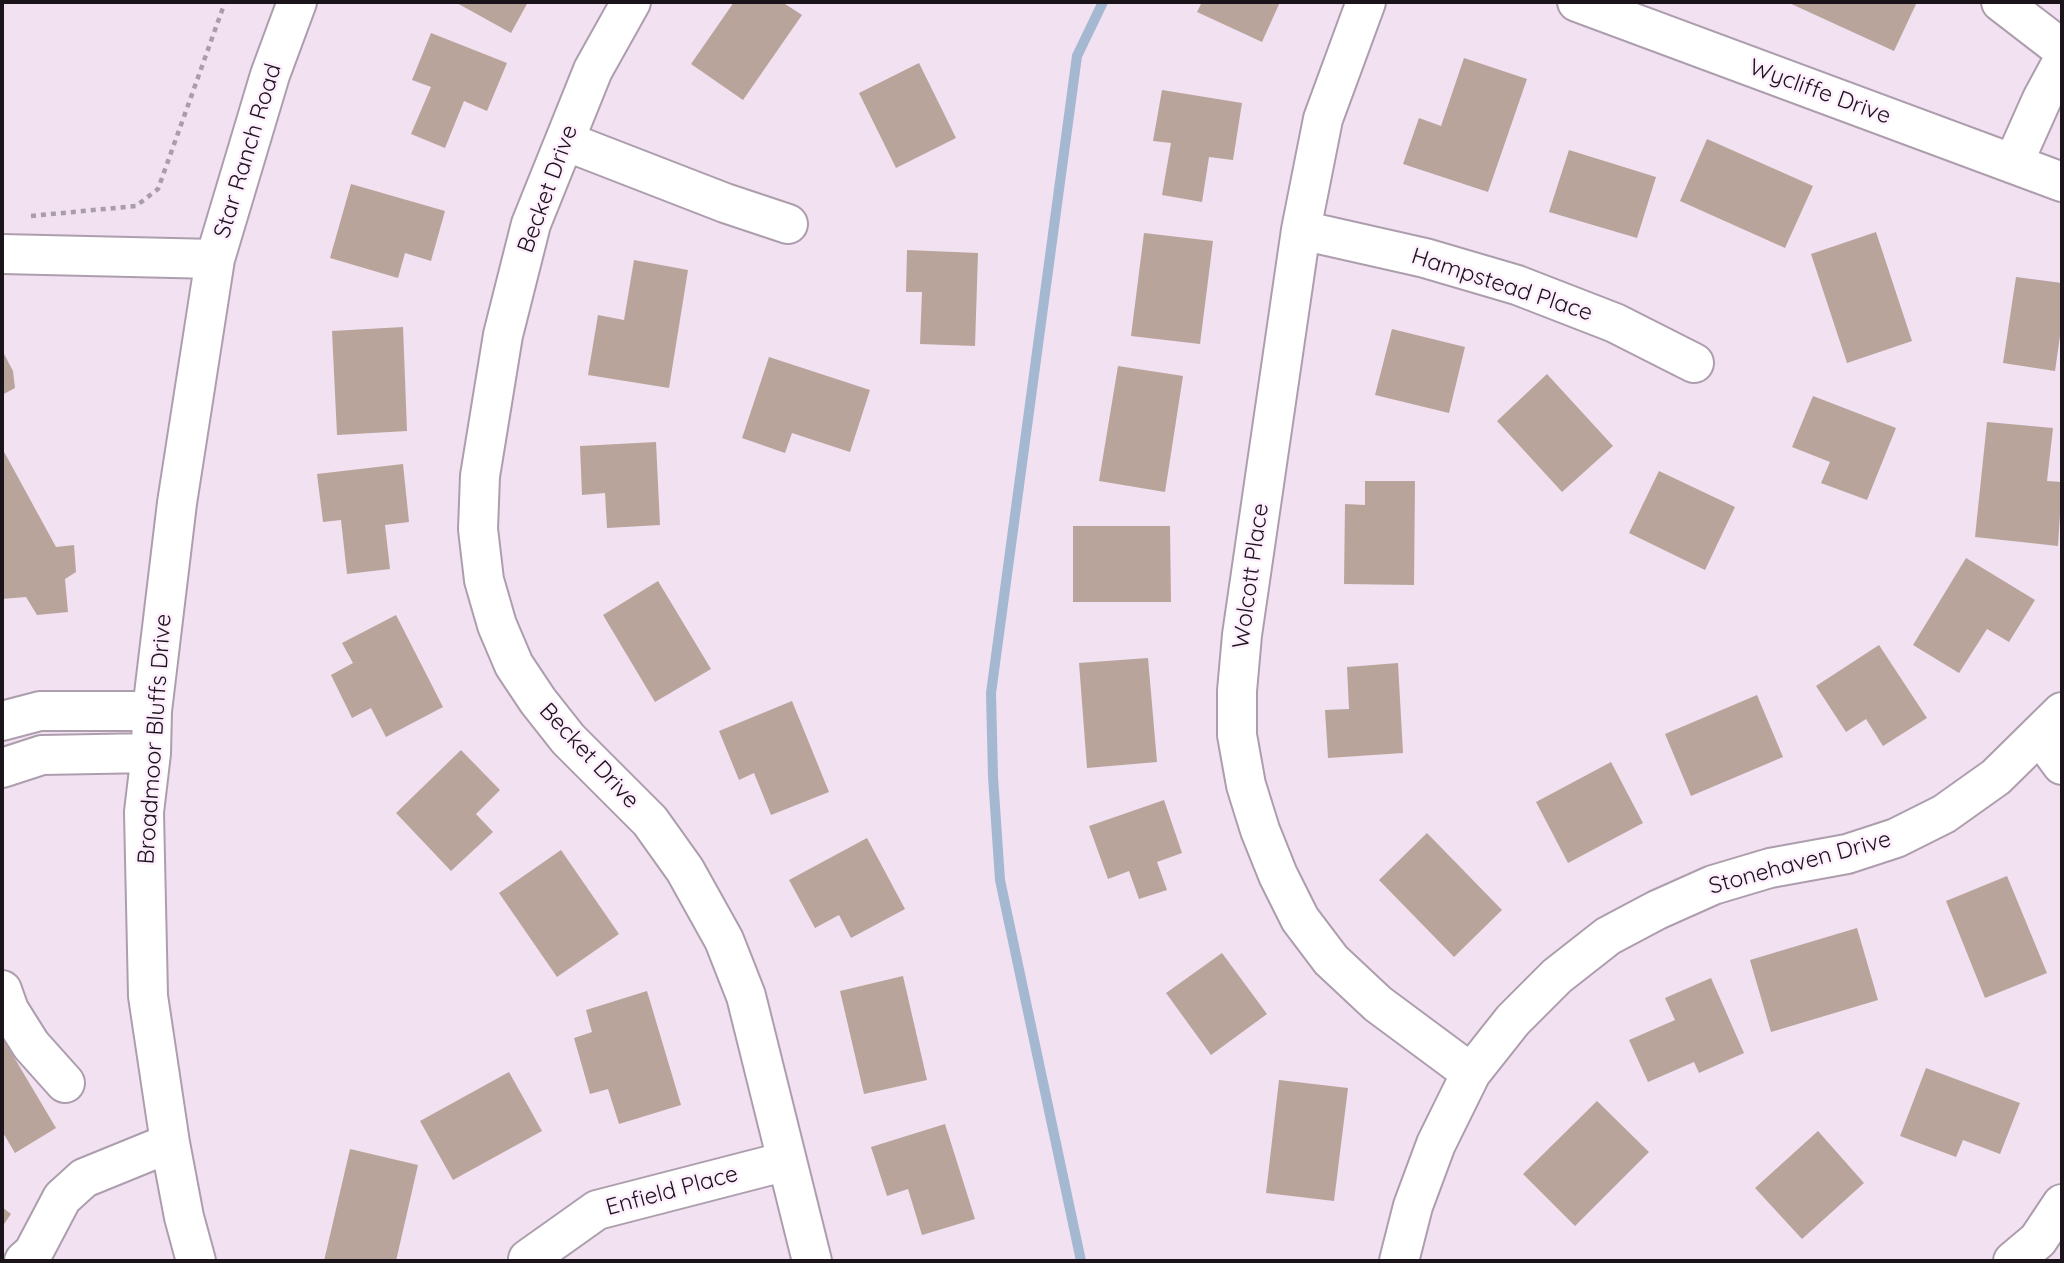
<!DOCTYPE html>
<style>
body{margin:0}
#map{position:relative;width:2064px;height:1263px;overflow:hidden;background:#f1e1f1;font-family:Quicksand,sans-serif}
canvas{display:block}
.frame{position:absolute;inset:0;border:4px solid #1a141a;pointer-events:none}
</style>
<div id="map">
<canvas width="2064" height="1263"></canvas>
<div class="frame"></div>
</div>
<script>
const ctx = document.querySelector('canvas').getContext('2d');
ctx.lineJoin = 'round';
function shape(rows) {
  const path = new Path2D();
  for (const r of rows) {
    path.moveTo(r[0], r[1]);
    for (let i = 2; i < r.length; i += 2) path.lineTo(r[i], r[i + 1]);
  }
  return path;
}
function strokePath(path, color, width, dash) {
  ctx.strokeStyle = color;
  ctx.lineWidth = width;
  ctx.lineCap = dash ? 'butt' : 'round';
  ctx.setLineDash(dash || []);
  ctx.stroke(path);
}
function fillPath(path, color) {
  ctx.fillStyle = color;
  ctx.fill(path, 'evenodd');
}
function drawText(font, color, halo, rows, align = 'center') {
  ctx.font = font + ' Quicksand,sans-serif';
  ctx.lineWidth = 5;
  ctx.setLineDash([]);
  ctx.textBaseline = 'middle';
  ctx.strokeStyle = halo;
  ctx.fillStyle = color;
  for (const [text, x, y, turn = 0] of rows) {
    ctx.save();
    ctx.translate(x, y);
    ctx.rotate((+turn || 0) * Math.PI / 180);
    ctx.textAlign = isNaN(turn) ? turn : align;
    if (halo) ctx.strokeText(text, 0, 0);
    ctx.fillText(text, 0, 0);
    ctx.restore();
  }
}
const stream = shape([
 [1081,1261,1000,880,993,777,991,693,1077,56,1103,2]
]);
const building = shape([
 [455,2,528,2,511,33],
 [734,2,782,2,802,15,743,100,691,64],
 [1202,2,1280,2,1262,42,1197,12],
 [1787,2,1917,2,1894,51],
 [431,33,507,63,487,111,464,101,445,148,411,134,431,87,412,80],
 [1464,58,1527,79,1488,192,1403,164,1419,118,1441,126],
 [919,63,956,138,896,168,859,93],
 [1162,90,1242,103,1233,160,1209,157,1202,202,1162,195,1171,143,1153,141],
 [1707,139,1813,186,1785,248,1680,201],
 [1569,150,1656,177,1637,238,1549,212],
 [351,184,445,211,431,261,405,253,398,278,330,258],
 [1876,232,1912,341,1847,363,1811,254],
 [1144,233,1213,241,1200,344,1131,336],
 [907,250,978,253,975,346,920,344,922,292,906,292],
 [634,260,688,270,669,388,588,375,598,315,624,320],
 [2016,277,2062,283,2062,336,2060,336,2055,371,2003,363],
 [403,327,407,431,337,435,332,331],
 [1392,329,1465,347,1449,413,1375,395],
 [2,350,13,371,15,388,2,395],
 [769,357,870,390,850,452,792,433,785,453,742,438],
 [1118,366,1183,376,1165,492,1099,481],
 [1547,374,1613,446,1562,492,1497,421],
 [1813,396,1896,428,1867,500,1821,483,1830,462,1792,447],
 [1987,422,2053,428,2047,481,2062,482,2058,546,1975,537],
 [656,442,660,525,607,528,605,493,582,495,580,446],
 [2,448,56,547,74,545,76,572,65,579,68,612,37,615,26,597,2,599],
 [403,464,409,522,385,525,390,569,347,574,341,520,323,522,317,474],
 [1659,471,1735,507,1705,570,1629,533],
 [1365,481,1415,481,1414,585,1344,584,1345,504,1365,505],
 [1073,526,1170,526,1171,602,1073,602],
 [1966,558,2035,600,2009,642,1987,629,1959,673,1913,645],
 [658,581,711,669,655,702,603,615],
 [396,615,443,707,386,737,371,708,352,718,331,675,353,663,342,643],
 [1879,645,1927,718,1883,746,1866,719,1846,732,1816,686],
 [1148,658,1157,762,1087,768,1079,663],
 [1398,663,1403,753,1328,758,1325,710,1349,709,1347,667],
 [1757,695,1783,757,1691,796,1665,734],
 [792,701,829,792,771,815,754,773,739,780,719,731],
 [461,750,500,790,476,814,493,832,451,871,396,813],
 [1611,762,1643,823,1568,863,1536,802],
 [1164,800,1182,853,1157,862,1167,890,1139,899,1129,871,1108,879,1089,826],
 [1427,833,1502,910,1454,957,1379,880],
 [867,838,905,909,851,938,839,915,815,928,789,880],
 [561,850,619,934,557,977,499,893],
 [2007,876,2047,973,1985,998,1946,901],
 [1857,928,1878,1000,1771,1032,1750,960],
 [1222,953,1267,1014,1211,1055,1166,993],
 [903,976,927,1080,864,1094,840,991],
 [1711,978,1744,1053,1699,1073,1694,1062,1648,1082,1629,1040,1675,1020,1665,998],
 [647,991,681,1105,619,1124,608,1089,590,1094,574,1038,592,1032,586,1010],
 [2,1037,56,1128,15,1153,2,1131],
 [1926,1068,2020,1103,2000,1154,1963,1140,1956,1157,1900,1136],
 [509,1072,542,1131,453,1180,420,1121],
 [1279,1080,1348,1088,1334,1201,1266,1193],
 [1597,1101,1649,1152,1575,1226,1523,1174],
 [945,1124,975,1219,922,1235,908,1189,887,1196,871,1147],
 [1818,1131,1864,1183,1802,1239,1755,1188],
 [350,1149,418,1165,396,1261,324,1261],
 [2,1207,11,1214,2,1227]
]);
const path = shape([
 [31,216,136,206,158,189,225,2]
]);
const minor = shape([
 [631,2,593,70,531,224,503,335,480,476,478,529,484,580,497,625,514,665,538,701,568,739,650,821,685,870,724,940,746,996,812,1261],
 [1366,2,1323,119,1301,230,1242,635,1237,691,1237,735,1246,785,1260,830,1278,875,1300,919,1331,960,1378,1004,1471,1073],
 [1577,2,2062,182],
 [2001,2,2062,49],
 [565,141,725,203,788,224],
 [2013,164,2042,99,2062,62],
 [1301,230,1425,258,1517,285,1615,323,1694,363],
 [2,254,215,259],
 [2,721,40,711,152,711],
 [2040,735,2062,765],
 [2,768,42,755,151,753],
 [2,990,9,1010,31,1045,65,1083],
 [528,1259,597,1210,787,1161],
 [24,1261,33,1253,62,1198,84,1178,170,1143],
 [196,1261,184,1217,170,1143,148,996,144,812,151,753,152,711,177,503,215,259,270,75,297,2],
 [1399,1261,1413,1206,1436,1144,1471,1073,1513,1020,1557,976,1608,936,1657,910,1713,885,1770,868,1847,854,1896,838,1944,814,1996,777,2062,712],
 [2013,1261,2038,1240,2062,1204]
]);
const streetNames = [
 ["Wycliffe Drive",1820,92,20],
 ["Star Ranch Road",248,151,-73],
 ["Becket Drive",548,189,-70],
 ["Hampstead Place",1502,285,18],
 ["Wolcott Place",1251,576,-82],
 ["Broadmoor Bluffs Drive",155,739,-86],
 ["Becket Drive",589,756,47],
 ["Stonehaven Drive",1800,863,-15],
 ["Enfield Place",672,1191,-15]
];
strokePath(stream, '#a4b8d1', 10);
fillPath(building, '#b9a49c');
strokePath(minor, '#ad9ead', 42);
strokePath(path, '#a99da9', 4.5, [5, 5]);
strokePath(minor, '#fff', 38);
drawText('23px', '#1a141a', '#feeefe', streetNames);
</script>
